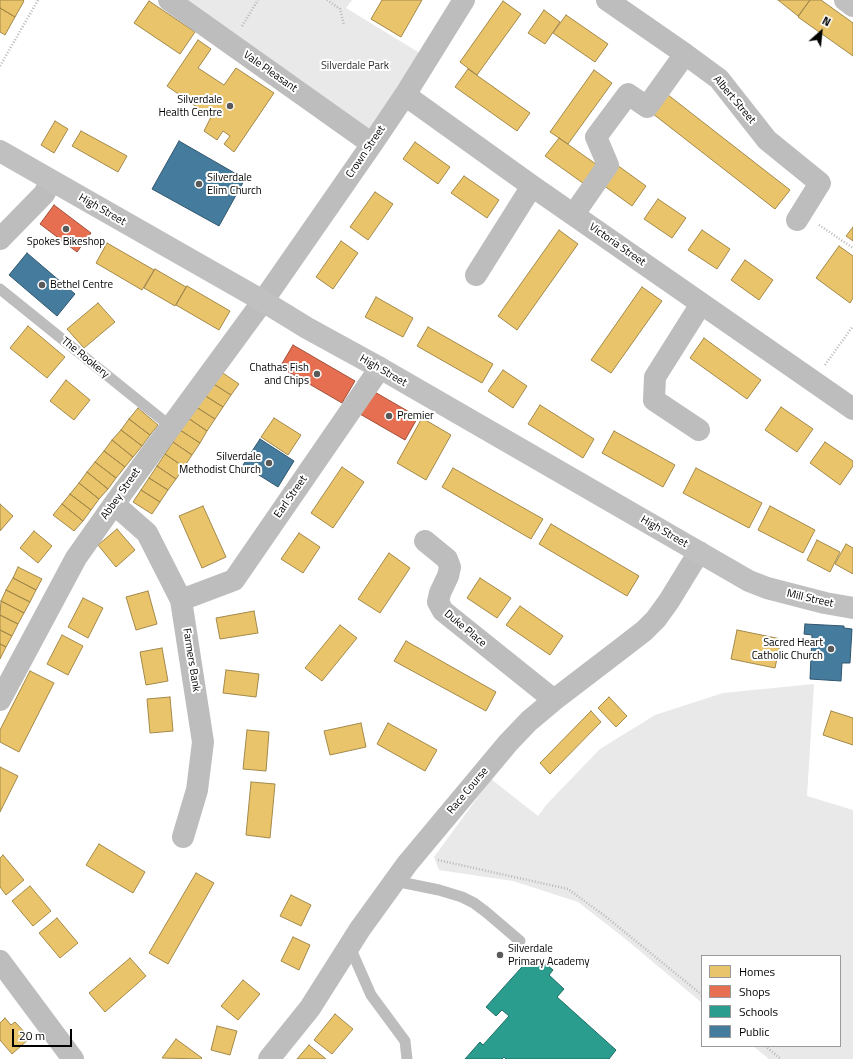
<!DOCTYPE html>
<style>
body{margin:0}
#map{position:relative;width:853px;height:1059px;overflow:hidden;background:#fff;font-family:"Titillium Web",sans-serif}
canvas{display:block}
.legend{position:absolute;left:701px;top:955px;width:140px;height:92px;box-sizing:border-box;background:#fff;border:1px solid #999;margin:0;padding:5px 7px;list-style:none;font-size:12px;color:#000}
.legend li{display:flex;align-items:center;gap:8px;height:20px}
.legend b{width:20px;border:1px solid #999}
.north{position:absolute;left:801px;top:12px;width:40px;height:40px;-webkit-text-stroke:3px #fff;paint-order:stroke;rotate:27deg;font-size:11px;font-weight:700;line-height:16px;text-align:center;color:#000}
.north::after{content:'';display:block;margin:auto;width:14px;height:18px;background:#000;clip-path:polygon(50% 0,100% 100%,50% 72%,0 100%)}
.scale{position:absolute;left:12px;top:1029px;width:60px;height:18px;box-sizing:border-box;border:2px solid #000;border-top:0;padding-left:5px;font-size:12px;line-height:14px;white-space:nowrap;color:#000;-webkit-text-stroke:3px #fff;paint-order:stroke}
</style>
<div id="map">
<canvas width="853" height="1059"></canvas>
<ul class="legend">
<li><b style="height:11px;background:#e9c46a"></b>Homes</li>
<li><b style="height:11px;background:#e76f51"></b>Shops</li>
<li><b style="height:11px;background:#2a9d8f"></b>Schools</li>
<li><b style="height:11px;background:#457b9d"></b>Public</li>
</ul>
<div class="north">N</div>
<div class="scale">20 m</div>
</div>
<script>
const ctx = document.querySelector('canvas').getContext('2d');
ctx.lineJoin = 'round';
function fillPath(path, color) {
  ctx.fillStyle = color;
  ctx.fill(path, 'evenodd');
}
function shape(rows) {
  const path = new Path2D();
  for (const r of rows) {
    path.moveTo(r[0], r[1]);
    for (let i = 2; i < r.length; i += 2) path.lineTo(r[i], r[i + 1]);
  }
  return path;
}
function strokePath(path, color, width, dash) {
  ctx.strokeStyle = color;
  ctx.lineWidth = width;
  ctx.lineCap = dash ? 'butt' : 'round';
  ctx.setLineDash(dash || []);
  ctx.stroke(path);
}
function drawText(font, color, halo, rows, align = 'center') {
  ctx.font = font + ' "Titillium Web",sans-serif';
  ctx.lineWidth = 4;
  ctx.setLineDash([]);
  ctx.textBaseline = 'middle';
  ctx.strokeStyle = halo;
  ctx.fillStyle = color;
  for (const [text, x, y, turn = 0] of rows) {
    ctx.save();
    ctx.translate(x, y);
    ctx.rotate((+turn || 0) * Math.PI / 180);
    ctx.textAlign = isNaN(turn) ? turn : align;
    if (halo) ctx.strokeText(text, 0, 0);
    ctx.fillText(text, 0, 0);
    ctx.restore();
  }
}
const green = shape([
 [180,0,352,0,346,8,423,55,372,131],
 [814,684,807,796,853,810,853,1059,767,1059,768,1058,753,1046,840,1046,840,956,702,956,702,1003,623,937,578,902,513,881,439,870,434,857,491,779,538,816,547,804,600,749,655,715,723,693]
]);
const homes = shape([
 [0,0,23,0,24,1,15,17,0,8,0,0],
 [382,0,422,0,401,37,371,19,382,0],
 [778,0,810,0,798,16,778,0],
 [810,0,821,0,853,23,853,56,798,17,810,0],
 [149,1,195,32,180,54,134,23,149,1],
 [503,1,521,14,477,75,460,62,503,1],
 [0,8,15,17,5,35,0,32,0,8],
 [544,10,560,22,545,44,528,33,544,10],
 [566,15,608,44,595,62,553,33,566,15],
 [198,40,211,49,198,68,224,85,236,68,274,93,234,152,224,144,230,136,223,131,217,140,204,131,211,117,167,86,198,40],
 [468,69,530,113,517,131,455,87,468,69],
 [594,70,612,83,568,144,550,132,594,70],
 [663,91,790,190,775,209,648,110,663,91],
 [55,121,68,129,54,153,41,145,55,121],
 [81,131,127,156,118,172,72,146,81,131],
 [559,138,600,167,587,186,545,156,559,138],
 [415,142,450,167,438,184,403,159,415,142],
 [617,165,646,186,632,206,603,185,617,165],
 [464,176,499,200,487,218,451,193,464,176],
 [375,192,393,204,368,240,350,227,375,192],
 [658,199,686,218,672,238,644,219,658,199],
 [853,227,853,241,846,236,853,227],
 [559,230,578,244,517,330,498,316,559,230],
 [702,230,730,249,717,269,688,250,702,230],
 [341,241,358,253,333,289,316,277,341,241],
 [107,243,154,270,142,290,96,263,107,243],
 [839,246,853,256,853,298,850,303,816,278,839,246],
 [745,260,773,280,759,300,731,280,745,260],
 [155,269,186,287,175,306,144,288,155,269],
 [187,286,230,311,219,330,176,305,187,286],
 [642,287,662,301,611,373,591,360,642,287],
 [376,297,413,318,403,337,365,317,376,297],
 [98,303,115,322,84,348,67,329,98,303],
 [28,326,65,357,47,378,10,348,28,326],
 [428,327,493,364,482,383,417,346,428,327],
 [704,338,761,380,747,399,690,358,704,338],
 [503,370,527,386,513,408,488,391,503,370],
 [220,371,239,384,231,395,212,383,220,371],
 [66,380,90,400,74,420,50,401,66,380],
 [212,383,231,395,223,407,204,395,212,383],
 [204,395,223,407,215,419,196,407,204,395],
 [540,405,594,439,583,458,528,424,540,405],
 [196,407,215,419,207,431,188,418,196,407],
 [781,407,813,429,797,452,765,430,781,407],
 [138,408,158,425,150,435,129,419,138,408],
 [188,418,207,431,200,443,180,430,188,418],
 [274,418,301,435,288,455,261,437,274,418],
 [422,418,451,435,426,480,397,463,422,418],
 [129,419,150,435,142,446,121,430,129,419],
 [121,430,142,446,133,457,112,440,121,430],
 [180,430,200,443,192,455,173,442,180,430],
 [614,431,675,465,663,487,602,453,614,431],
 [112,440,133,457,125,467,104,451,112,440],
 [173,442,192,455,184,467,165,454,173,442],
 [825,442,853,461,853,466,840,485,810,463,825,442],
 [104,451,125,467,116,478,95,462,104,451],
 [165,454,184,467,176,479,157,466,165,454],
 [95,462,116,478,108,489,87,472,95,462],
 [157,466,176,479,168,490,149,478,157,466],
 [342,467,364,482,333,528,311,513,342,467],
 [453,468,543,519,531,539,442,487,453,468],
 [696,468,762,503,749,528,683,493,696,468],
 [87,472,108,489,99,499,79,483,87,472],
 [149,478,168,490,160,502,141,490,149,478],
 [79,483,99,499,91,510,70,494,79,483],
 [141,490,160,502,152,514,133,502,141,490],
 [70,494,91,510,83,521,62,504,70,494],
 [0,504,13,516,0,531,0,504],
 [62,504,83,521,74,531,53,515,62,504],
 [203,506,226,557,202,568,179,516,203,506],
 [770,506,815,530,803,553,758,530,770,506],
 [551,524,639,576,627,596,539,544,551,524],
 [117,529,135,550,116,567,98,545,117,529],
 [34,531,52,546,38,563,20,548,34,531],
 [299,533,320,547,303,573,281,559,299,533],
 [817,540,840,552,830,572,807,560,817,540],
 [846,544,853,548,853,574,835,564,846,544],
 [389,553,410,568,380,613,358,599,389,553],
 [18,567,42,579,36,590,13,578,18,567],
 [13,578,36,590,30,602,6,590,13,578],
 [480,578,511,598,497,618,467,598,480,578],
 [6,590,30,602,24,613,1,601,6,590],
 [148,591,157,624,136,630,126,597,148,591],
 [83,598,103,608,88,638,68,627,83,598],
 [1,601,24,613,18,624,0,615,1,601],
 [520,606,563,636,550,655,506,625,520,606],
 [254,611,258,633,220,639,216,618,254,611],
 [0,615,18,624,12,636,0,630,0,615],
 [340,625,357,638,322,681,305,668,340,625],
 [0,630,12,636,6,647,0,644,0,630],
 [737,630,781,639,775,668,731,659,737,630],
 [62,635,83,646,68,675,47,664,62,635],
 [406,641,496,692,486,711,394,661,406,641],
 [0,644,6,647,0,659,0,644],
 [162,648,168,681,146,685,140,652,162,648],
 [226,670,259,674,256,697,223,693,226,670],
 [30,671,54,683,19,752,0,742,0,730,30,671],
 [170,697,173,731,150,733,147,699,170,697],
 [609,697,627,716,616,727,598,708,609,697],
 [591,711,601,722,550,774,540,763,591,711],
 [831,711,853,718,853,745,823,735,831,711],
 [361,723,366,747,330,755,324,731,361,723],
 [388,723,437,750,425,771,377,744,388,723],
 [247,730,269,732,266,771,243,769,247,730],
 [0,767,18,776,0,812,0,767],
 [251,782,275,784,270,838,246,835,251,782],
 [99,844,145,872,133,893,86,865,99,844],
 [3,855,24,880,6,895,0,887,0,858,3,855],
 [196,873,214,883,168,964,149,953,196,873],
 [30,886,51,911,33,926,12,901,30,886],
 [291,895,311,905,301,926,280,916,291,895],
 [57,918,78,943,60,958,39,933,57,918],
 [293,937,310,945,299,970,281,961,293,937],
 [130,958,146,976,105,1012,89,993,130,958],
 [243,980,260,994,238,1020,221,1006,243,980],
 [335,1014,353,1029,332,1054,314,1040,335,1014],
 [5,1018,11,1025,15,1022,30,1038,12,1054,0,1040,0,1023,5,1018],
 [217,1026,237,1031,230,1055,211,1050,217,1026],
 [176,1039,202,1058,201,1059,162,1058,176,1039],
 [309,1045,326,1059,297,1059,309,1045]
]);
const shops = shape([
 [54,205,91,233,77,252,40,224,54,205],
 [293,345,355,381,342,403,280,367,293,345],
 [373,391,418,417,405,440,360,414,373,391]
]);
const schools = shape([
 [530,958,542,968,546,964,553,970,549,975,564,989,557,997,616,1050,609,1059,506,1059,504,1057,502,1059,465,1059,480,1042,483,1045,509,1016,502,1010,496,1016,486,1007,530,958]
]);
const public = shape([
 [179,141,245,179,219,226,152,189,179,141],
 [27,253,75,294,57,316,9,275,27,253],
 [260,439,294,461,278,487,243,465,260,439],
 [805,624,844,626,844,628,852,629,850,663,842,663,841,681,810,679,812,635,804,634,805,624]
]);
const path = shape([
 [327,0,340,9,344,25],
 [242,26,258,0],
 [0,66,38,0],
 [819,225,853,248],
 [825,365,853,326],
 [438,860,568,889,605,916,702,995],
 [765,1046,781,1059]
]);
const lane = shape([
 [0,289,170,426],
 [395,881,439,890,462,897,474,903,486,912,520,941],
 [349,945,371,995,405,1041,407,1059]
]);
const street = shape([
 [169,0,372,144],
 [607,0,685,54,719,79,767,140,820,183,797,220],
 [405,95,532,186,853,409],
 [574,214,608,165,596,137,628,94,647,107,685,54],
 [0,239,44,194,51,181],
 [476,275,532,186],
 [699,430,654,400,655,377,701,304],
 [114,504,147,533,181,600,203,742,197,790,183,837],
 [425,541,447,559,450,567,448,576,440,593,438,602,443,611,554,700],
 [181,600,234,580,380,368],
 [0,700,76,558,114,504,263,301,372,144,405,95,464,0],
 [0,961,73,1059],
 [269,1059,310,1008,360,929,407,864,508,743,529,721,554,700,622,648,644,631,656,619,669,601,699,552]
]);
const secondary = shape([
 [845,0,853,6],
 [0,151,263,301,307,328,380,368,749,581,767,588,825,603,853,608]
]);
const markers = [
 [230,106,4,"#595959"],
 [199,184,4,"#595959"],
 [66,229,4,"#595959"],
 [42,285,4,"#595959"],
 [317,374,4,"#595959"],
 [389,416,4,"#595959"],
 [269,463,4,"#595959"],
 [831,649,4,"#595959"],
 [500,955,4,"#595959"]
];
const parkNames = [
 ["Silverdale Park",355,66]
];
const streetNames = [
 ["Vale Pleasant",270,72,35],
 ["Albert Street",734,100,50],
 ["Crown Street",366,152,-56],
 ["High Street",102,210,30],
 ["Victoria Street",617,245,35],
 ["The Rookery",85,358,39],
 ["High Street",383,371,30],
 ["Abbey Street",121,494,-55],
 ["Earl Street",291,497,-55],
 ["High Street",664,532,30],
 ["Mill Street",810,599,13],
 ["Duke Place",465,629,40],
 ["Farmers Bank",191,660,81],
 ["Race Course",468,791,-50]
];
const poiNames = [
 ["Silverdale",222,100],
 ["Health Centre",222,113],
 ["Silverdale",207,178,"left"],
 ["Elim Church",207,191,"left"],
 ["Spokes Bikeshop",66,242,"center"],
 ["Bethel Centre",50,285,"left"],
 ["Chathas Fish",309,368],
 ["and Chips",309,381],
 ["Premier",397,416,"left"],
 ["Silverdale",261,457],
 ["Methodist Church",261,470],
 ["Sacred Heart",823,643],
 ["Catholic Church",823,656],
 ["Silverdale",508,949,"left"],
 ["Primary Academy",508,962,"left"]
];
fillPath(green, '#e9e9e9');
fillPath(homes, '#e9c46a');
strokePath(homes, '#a3894a', 1);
fillPath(shops, '#e76f51');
strokePath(shops, '#a24e39', 1);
fillPath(schools, '#2a9d8f');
strokePath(schools, '#1d6e64', 1);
fillPath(public, '#457b9d');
strokePath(public, '#30566e', 1);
strokePath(path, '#b8b8b8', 2.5, [1, 2]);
strokePath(lane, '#bdbdbd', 11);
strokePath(street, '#bdbdbd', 22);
strokePath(secondary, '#c0c0c0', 22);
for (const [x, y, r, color] of markers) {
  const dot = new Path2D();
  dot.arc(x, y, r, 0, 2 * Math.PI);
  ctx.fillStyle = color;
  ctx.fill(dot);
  strokePath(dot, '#fff', 1.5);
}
drawText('11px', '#2e2e2e', '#fff', parkNames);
drawText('11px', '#000', '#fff', streetNames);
drawText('11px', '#000', '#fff', poiNames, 'right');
</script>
